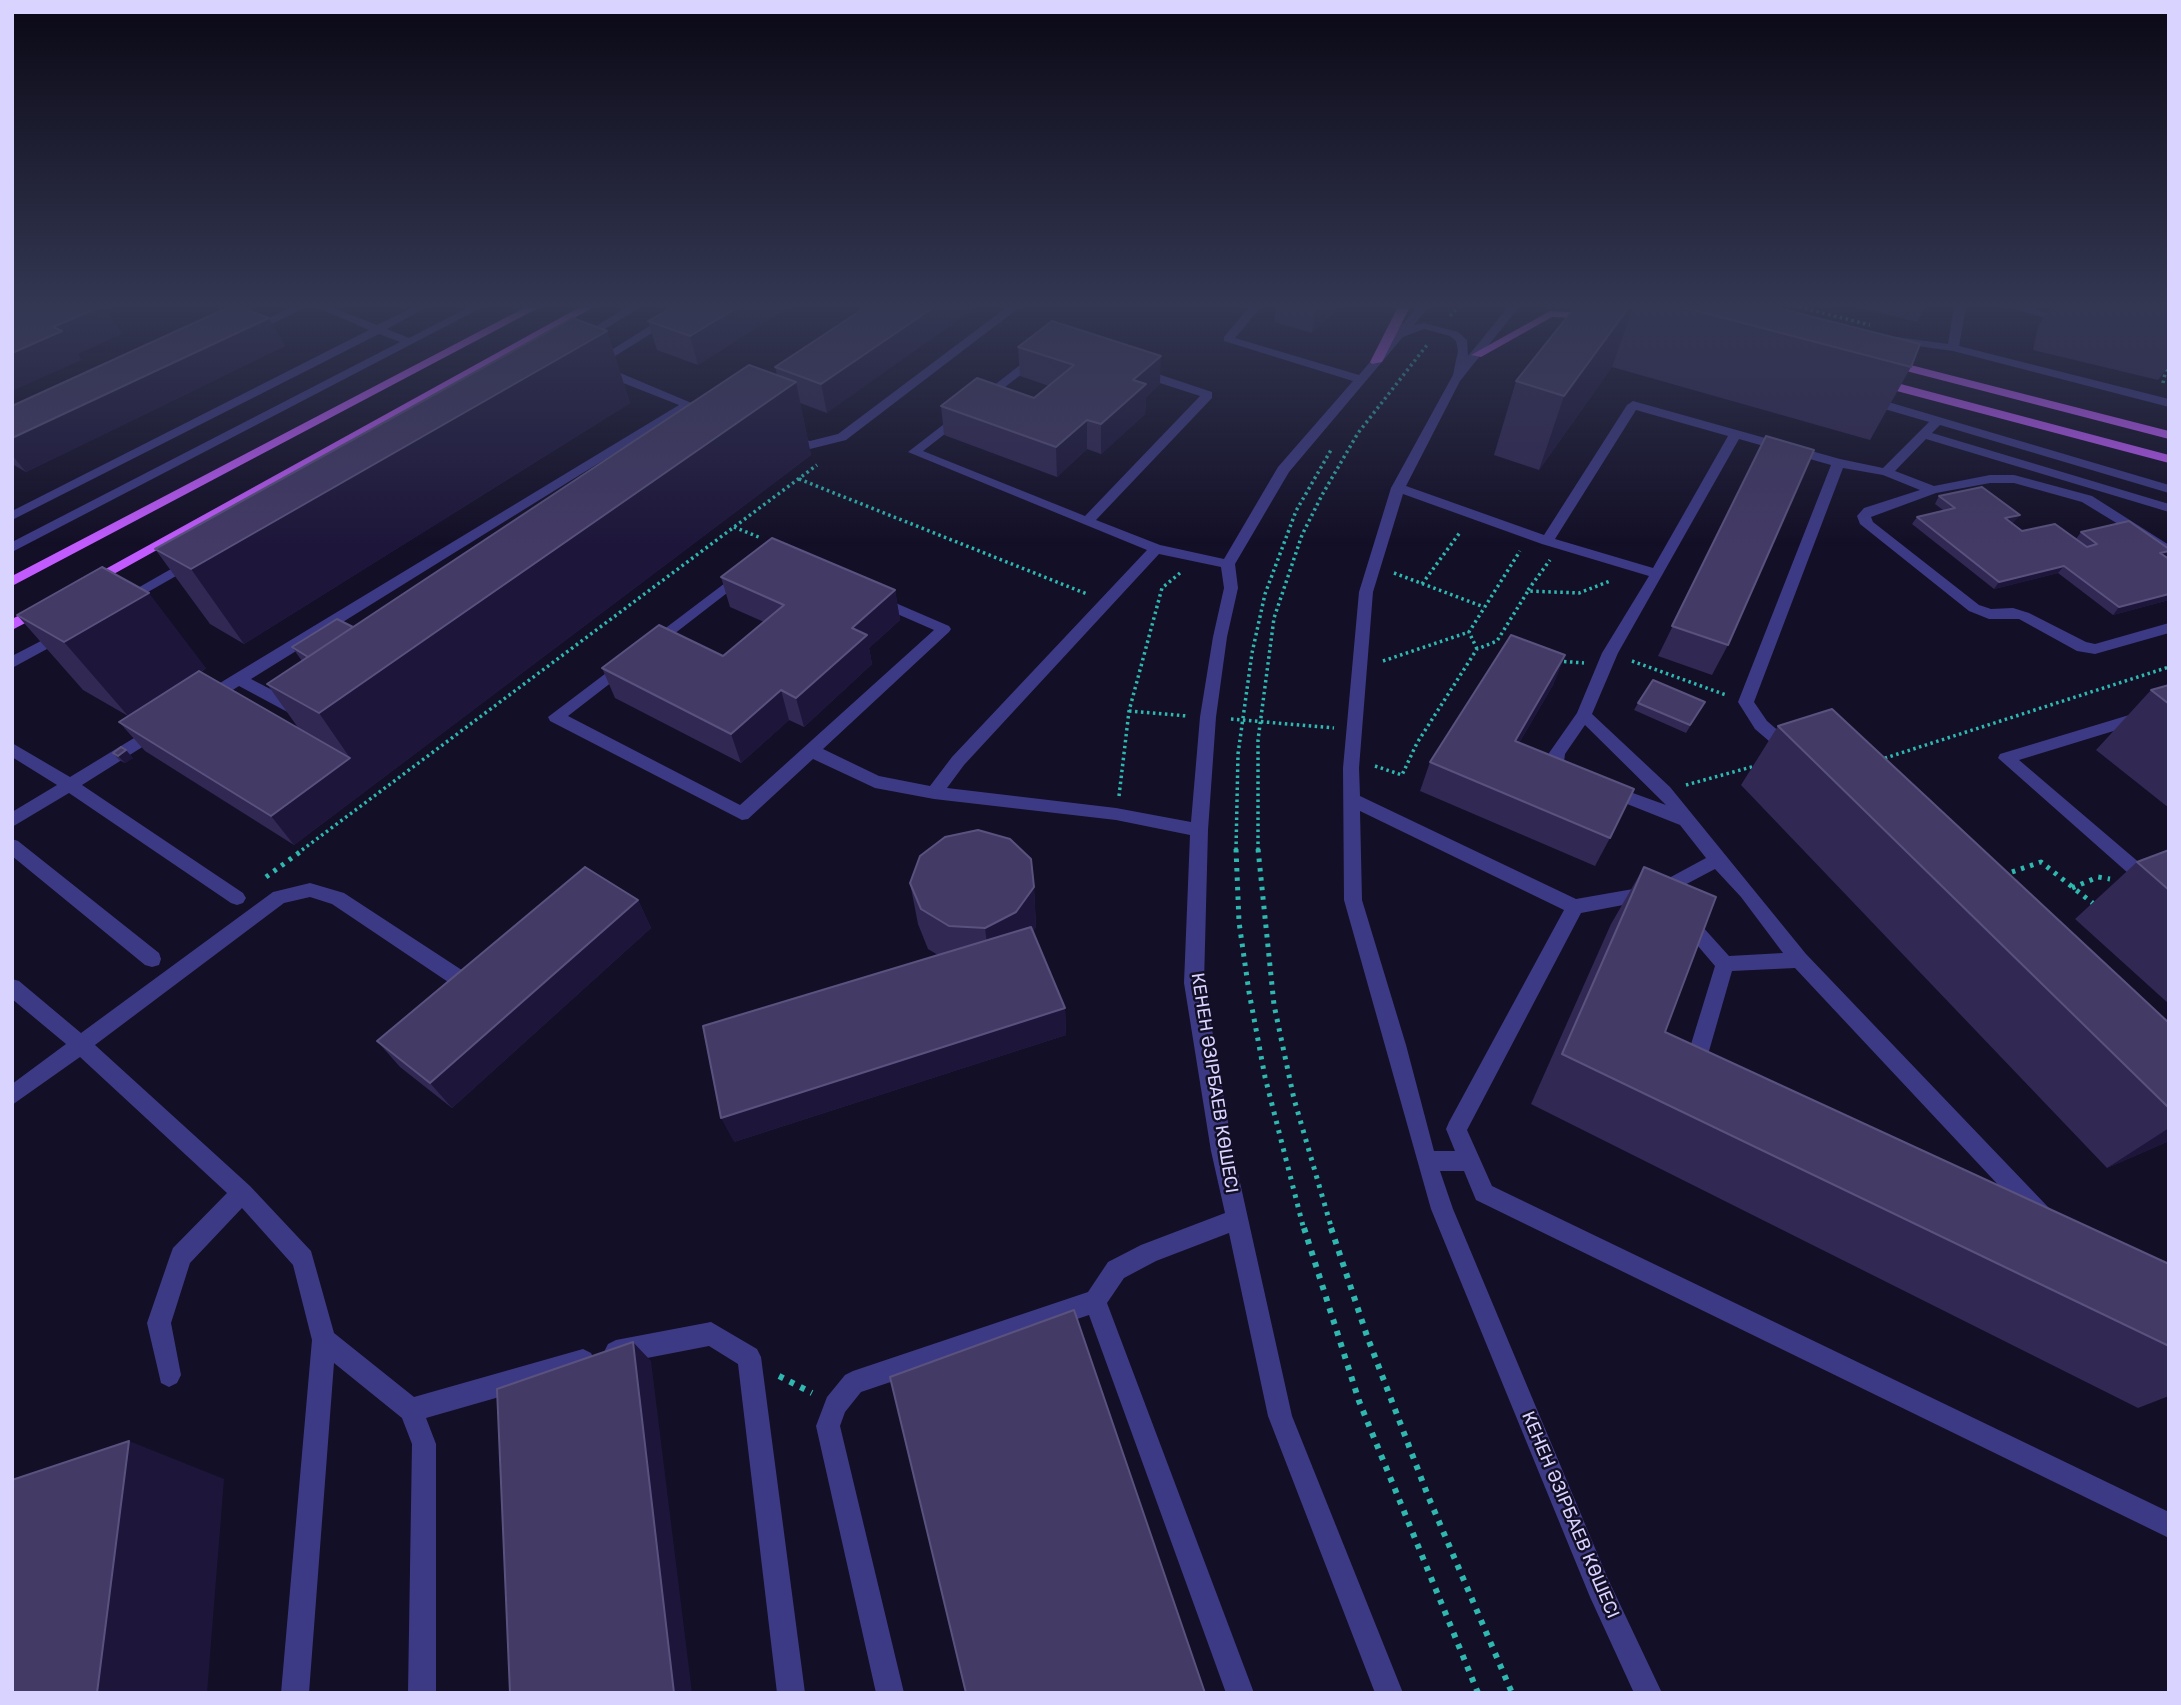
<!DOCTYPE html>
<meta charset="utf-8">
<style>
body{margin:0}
#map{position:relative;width:2181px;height:1705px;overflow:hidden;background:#130f26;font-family:Rubik,sans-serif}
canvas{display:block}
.frame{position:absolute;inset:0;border:14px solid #d9d4ff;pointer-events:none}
</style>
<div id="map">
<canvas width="2181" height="1705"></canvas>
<div class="frame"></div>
</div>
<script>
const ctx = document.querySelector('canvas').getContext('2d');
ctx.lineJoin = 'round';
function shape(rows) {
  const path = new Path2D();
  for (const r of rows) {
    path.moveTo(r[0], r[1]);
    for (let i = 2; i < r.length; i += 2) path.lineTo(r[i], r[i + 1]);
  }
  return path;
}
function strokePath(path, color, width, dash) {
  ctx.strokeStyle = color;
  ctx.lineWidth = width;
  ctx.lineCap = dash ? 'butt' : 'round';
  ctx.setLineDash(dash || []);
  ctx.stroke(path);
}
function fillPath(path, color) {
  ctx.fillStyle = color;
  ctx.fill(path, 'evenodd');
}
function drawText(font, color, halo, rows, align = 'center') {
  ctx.font = font + ' Rubik,sans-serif';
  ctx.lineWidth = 5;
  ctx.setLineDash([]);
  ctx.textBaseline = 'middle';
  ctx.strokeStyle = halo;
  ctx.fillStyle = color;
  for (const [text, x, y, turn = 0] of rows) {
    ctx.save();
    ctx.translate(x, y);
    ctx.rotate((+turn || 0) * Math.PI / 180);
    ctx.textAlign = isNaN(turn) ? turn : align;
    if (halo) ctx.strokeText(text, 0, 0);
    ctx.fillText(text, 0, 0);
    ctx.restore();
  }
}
const pathFar2 = shape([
 [1799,307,1870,325],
 [1450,316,1458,307],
 [2163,383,2169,355],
 [799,479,1087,594],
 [734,527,761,538],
 [1394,573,1484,607],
 [1422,584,1461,531],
 [1528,590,1550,560],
 [1477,649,1469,632,1520,551],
 [1383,661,1469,632],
 [1558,661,1584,663],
 [1632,661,1726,695],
 [1129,711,1187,716],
 [1231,719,1334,728],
 [1879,760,2169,667],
 [1375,766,1402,775,1417,743,1477,649,1497,641,1528,591,1579,593,1610,581],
 [1686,785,1755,766],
 [1119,796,1129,711,1162,588,1180,573],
 [302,850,817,465],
 [1236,850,1238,754,1252,653,1265,594,1296,511,1331,450],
 [1258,850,1258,740,1274,618,1302,535,1322,495,1358,433,1427,345]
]);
const pathFar1 = shape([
 [1236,849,1239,922,1249,992,1265,1077,1304,1230],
 [1258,849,1274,1005,1294,1099,1332,1230],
 [2003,875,2041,862,2095,905],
 [266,877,304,849],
 [2072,888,2098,877,2110,879]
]);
const path = shape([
 [1304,1228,1359,1401,1478,1693],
 [1331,1228,1367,1336,1428,1496,1512,1693],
 [779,1376,812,1393]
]);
const minor = shape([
 [291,307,306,307,253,333,243,331,291,307],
 [316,307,331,307,377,325,414,307,427,307,387,329,409,338,469,307,483,307,12,552,12,542,400,342,379,334,12,520,12,511,369,330,316,307],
 [627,307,641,307,585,341,575,339,627,307],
 [680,307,694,307,599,366,589,364,680,307],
 [1007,307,1020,307,846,440,810,449,782,439,788,435,810,441,838,434,1007,307],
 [1249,307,1261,307,1235,338,1359,375,1417,307,1429,307,1414,325,1424,323,1458,332,1467,340,1468,356,1508,307,1519,307,1460,381,1406,486,1544,535,1627,405,1633,401,1840,459,1883,468,1929,422,1864,403,1864,397,1868,396,2169,485,2169,493,1940,425,1932,433,2169,504,2169,512,1926,439,1895,471,1934,486,1990,475,2014,475,2092,496,2169,545,2169,555,2082,502,2014,483,1990,483,1936,493,1871,517,1873,522,1979,605,1991,609,2013,608,2029,613,2086,642,2095,644,2169,623,2169,633,2095,654,2077,651,2019,619,1989,619,1969,611,1860,524,1857,516,1864,508,1920,490,1883,475,1843,468,1754,702,1767,721,1796,746,1798,750,1790,756,1784,754,1755,729,1738,702,1831,465,1739,439,1618,653,1592,714,1670,787,1806,954,2049,1208,2052,1215,2049,1222,2041,1226,2033,1222,1795,968,1732,971,1705,1065,1707,1070,1704,1076,1697,1079,1687,1073,1684,1067,1715,966,1680,925,1677,920,1680,915,1686,913,1692,915,1729,956,1783,953,1741,897,1715,869,1660,898,1581,913,1467,1130,1492,1186,2169,1512,2169,1538,1476,1200,1464,1171,1440,1171,1453,1209,1608,1579,1662,1693,1634,1693,1590,1597,1431,1209,1344,900,1343,768,1359,592,1391,488,1453,375,1458,351,1456,341,1450,336,1424,329,1403,337,1289,472,1235,564,1238,588,1227,637,1216,717,1208,830,1204,983,1233,1151,1292,1416,1403,1693,1375,1693,1268,1416,1229,1233,1156,1261,1124,1278,1107,1303,1254,1693,1226,1693,1089,1315,861,1392,845,1412,840,1426,904,1693,876,1693,816,1426,827,1397,845,1375,853,1371,1088,1292,1108,1262,1141,1245,1225,1213,1211,1151,1184,983,1190,835,1116,820,934,799,875,788,813,759,748,819,742,820,550,721,548,717,770,549,949,626,951,629,949,632,823,749,879,776,930,786,952,757,1147,550,908,452,1033,355,1041,355,1041,359,923,451,1085,516,1200,396,1135,375,1135,369,1143,369,1212,392,1212,398,1096,520,1160,545,1224,559,1278,467,1353,381,1224,341,1224,337,1249,307],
 [1636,410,1728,436,1653,568,1555,539,1636,410],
 [1403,494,1542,544,1649,576,1602,653,1577,713,1549,753,1548,764,1563,779,1575,779,1577,775,1564,762,1565,754,1585,725,1666,805,1608,784,1600,790,1602,794,1680,825,1706,858,1656,885,1576,899,1360,796,1359,768,1373,592,1403,494],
 [1159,554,1221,567,1224,588,1213,637,1200,717,1191,822,1116,808,947,788,964,765,1159,554],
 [771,559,934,630,740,805,568,716,771,559],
 [1360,811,1564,910,1449,1122,1446,1129,1455,1151,1434,1151,1406,1045,1362,900,1360,811],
 [1954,307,1966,307,1959,346,2169,399,2169,407,1953,351,1882,341,1876,338,1882,335,1948,344,1954,307],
 [2007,307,2026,307,2074,321,2068,324,2007,307],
 [598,367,606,367,694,404,251,679,305,707,307,711,305,715,293,715,239,686,214,702,202,702,200,698,202,694,233,675,679,405,598,373,598,367],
 [192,557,197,558,197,564,127,604,122,606,115,601,192,557],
 [64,629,69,631,71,634,69,637,12,668,12,656,64,629],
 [2169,703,2169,714,2019,760,2169,888,2169,906,2163,904,1998,758,2000,754,2169,703],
 [157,724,165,730,163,734,82,785,243,893,246,898,243,903,237,905,231,903,69,793,12,827,12,812,57,785,12,757,12,743,70,777,157,724],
 [12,839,18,841,159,953,161,959,159,965,152,967,145,965,12,856,12,839],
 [310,883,344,893,474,978,477,984,474,990,467,992,460,990,332,904,310,897,284,903,95,1045,250,1186,311,1251,334,1333,414,1397,583,1349,591,1353,595,1361,591,1369,583,1373,426,1418,436,1444,436,1693,408,1693,412,1444,402,1418,334,1363,309,1693,281,1693,312,1340,293,1265,242,1208,190,1263,171,1323,181,1375,177,1383,169,1387,161,1383,147,1323,170,1256,173,1248,227,1193,80,1057,12,1105,12,1084,66,1044,12,999,12,979,19,981,81,1033,273,892,310,883],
 [711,1322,757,1349,761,1357,805,1693,777,1693,738,1364,709,1346,616,1364,608,1360,604,1352,608,1344,616,1340,711,1322]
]);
const major = shape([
 [526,307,540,307,12,586,12,576,526,307],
 [580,307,594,307,94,585,89,587,82,582,580,307],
 [1398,307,1410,307,1382,362,1372,364,1370,362,1398,307],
 [1550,311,1592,313,1598,316,1592,319,1552,317,1481,357,1471,355,1550,311],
 [1887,359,2169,431,2169,439,1883,365,1881,363,1887,359],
 [1878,378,2169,455,2169,463,1874,385,1874,379,1878,378],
 [43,603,50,608,48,611,12,630,12,619,43,603]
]);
const wall = shape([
 [789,307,698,365,657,350,648,321],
 [866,307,827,413,800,403,811,455,294,845,145,751,119,722,128,716,83,690,17,615,206,668,201,672,299,729,267,684,302,661,292,647,353,627,777,375,775,367],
 [1276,307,1339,307,1312,333,1274,322],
 [1575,307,1774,307,1911,367,1870,440,1612,367,1539,470,1494,455,1516,381],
 [1857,307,1925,307,1917,322],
 [2051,307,2169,307,2169,366,2158,380,2033,350,2038,326],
 [269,318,285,346,26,472,12,464,12,406],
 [607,331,630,403,244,644,210,624,155,549],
 [1018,347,1160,384,1146,397,1145,414,1101,454,1087,449,1057,477,944,435,941,406,1034,398,1049,386,1020,376],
 [1766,436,1728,645,1712,675,1658,656],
 [1939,496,2014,522,2011,523,2022,531,2076,539,2081,532,2169,549,2169,554,2166,557,2169,559,2169,600,2113,615,2058,573,1994,589,1912,524,1917,517,1943,510,1935,504],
 [721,577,895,590,900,620,869,648,872,664,804,727,789,720,741,763,615,698,602,668,723,656,764,622,730,607],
 [1565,655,1553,685,1519,743,1610,838,1595,866,1420,791,1430,762],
 [2169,685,2169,808,2096,750,2151,690],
 [1638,703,1700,710,1686,733,1634,710],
 [1778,726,2169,1023,2169,1141,2107,1168,1741,785],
 [113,753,133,758,125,763,119,760],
 [2169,850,2169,1004,2075,919,2137,862],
 [1644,867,1665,1032,2169,1264,2169,1396,2138,1408,1531,1104,1611,924],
 [910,883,1034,887,1036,927,1033,931,1065,1008,1066,1035,734,1142,938,955,928,949,918,924],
 [638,900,651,928,452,1108,400,1067,377,1041]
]);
const shadedWall = shape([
 [87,307,105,307,122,334,78,354,82,360,12,391,12,353],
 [738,307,789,307,698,365,690,336],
 [934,307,977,307,827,413,821,384],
 [1316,307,1339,307,1312,333],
 [1629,307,1633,307,1612,367,1539,470,1564,396],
 [269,318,285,346,26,472,12,455,12,438],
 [607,331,630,403,244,644,191,569],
 [1161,356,1160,384,1146,397,1145,414,1101,454,1101,424,1133,380],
 [796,382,811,455,294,845,271,816,350,758,319,713],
 [1087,420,1087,449,1057,477,1056,447],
 [2020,515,2014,522,1999,526,2005,518],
 [2169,551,2169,554,2165,558,2160,553],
 [2064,566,2058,573,1994,589,1999,582],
 [895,590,900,620,869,648,872,664,804,727,796,698,852,628],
 [149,593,206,668,129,717,64,642],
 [2169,594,2169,600,2113,615,2119,607],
 [1565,655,1553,685,1503,770,1515,741],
 [781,690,789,720,741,763,731,734],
 [126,750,133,758,125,763,118,756],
 [1034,887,1036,927,1019,952,990,968,985,928],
 [638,900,651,928,452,1108,430,1083],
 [1065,1008,1066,1035,734,1142,721,1118],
 [2169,1128,2169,1141,2107,1168],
 [633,1342,651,1361,692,1693,674,1693],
 [129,1441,224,1479,207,1693,97,1693]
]);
const building = shape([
 [12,307,100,307,53,327,62,331,12,353,12,307],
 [229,307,240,307,269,318,12,438,12,406,229,307],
 [673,307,738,307,690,336,648,321,673,307],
 [866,307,934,307,821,384,775,367,866,307],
 [1575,307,1629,307,1564,396,1516,381,1575,307],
 [1682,307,1774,307,1920,344,1911,367,1682,307],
 [573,318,607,331,191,569,155,549,573,318],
 [1052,321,1161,356,1133,380,1146,384,1101,424,1087,420,1056,447,941,406,977,378,1034,398,1074,365,1018,347,1052,321],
 [749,365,796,382,319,713,267,684,749,365],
 [1766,436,1814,450,1728,645,1672,626,1766,436],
 [1982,487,2020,515,2005,518,2022,531,2055,524,2087,547,2097,544,2081,532,2129,521,2169,549,2169,551,2160,553,2169,559,2169,594,2119,607,2064,566,1999,582,1917,517,1955,508,1939,496,1982,487],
 [772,538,895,590,852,628,867,635,796,698,781,690,731,734,602,668,659,625,723,656,784,605,721,577,772,538],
 [102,567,149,593,64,642,17,615,102,567],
 [337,619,353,627,308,657,292,647,337,619],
 [1511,635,1565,655,1515,741,1634,789,1610,838,1430,762,1511,635],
 [199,671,350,758,271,816,119,722,199,671],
 [1653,680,1705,702,1690,725,1638,703,1653,680],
 [2169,685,2169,704,2151,690,2169,685],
 [1832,709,2169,1023,2169,1108,1778,726,1832,709],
 [121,747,126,750,118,756,113,753,121,747],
 [978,830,1010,839,1031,859,1034,887,1016,912,985,928,949,926,921,909,910,883,920,856,945,837,978,830],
 [2169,850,2169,890,2137,862,2169,850],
 [585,867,638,900,430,1083,377,1041,585,867],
 [1644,867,1716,897,1665,1032,2169,1264,2169,1346,1562,1054,1644,867],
 [1031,927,1065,1008,721,1118,703,1026,1031,927],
 [1074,1310,1205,1693,966,1693,890,1377,1074,1310],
 [633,1342,674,1693,510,1693,497,1389,633,1342],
 [129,1441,97,1693,12,1693,12,1480,129,1441]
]);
const streetNames = [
 ["КЕНЕН ӘЗІРБАЕВ КӨШЕСІ",1214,1083,81],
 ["КЕНЕН ӘЗІРБАЕВ КӨШЕСІ",1570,1515,67]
];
strokePath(pathFar2, '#2fb8b0', 3.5, [2.5, 3.5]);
strokePath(pathFar1, '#2fb8b0', 5, [3.5, 6]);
strokePath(path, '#2fb8b0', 6, [5, 7]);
fillPath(minor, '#3d3a85');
fillPath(major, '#c25bff');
fillPath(wall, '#312854');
fillPath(shadedWall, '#1d163a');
fillPath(building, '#433a66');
strokePath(building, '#5a527e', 2);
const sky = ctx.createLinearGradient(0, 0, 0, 546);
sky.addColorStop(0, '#0a0815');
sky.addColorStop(0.56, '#333752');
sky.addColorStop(1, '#33375200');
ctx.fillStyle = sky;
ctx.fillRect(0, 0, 2181, 546);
drawText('18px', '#d9d4ff', '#130f26', streetNames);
</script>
